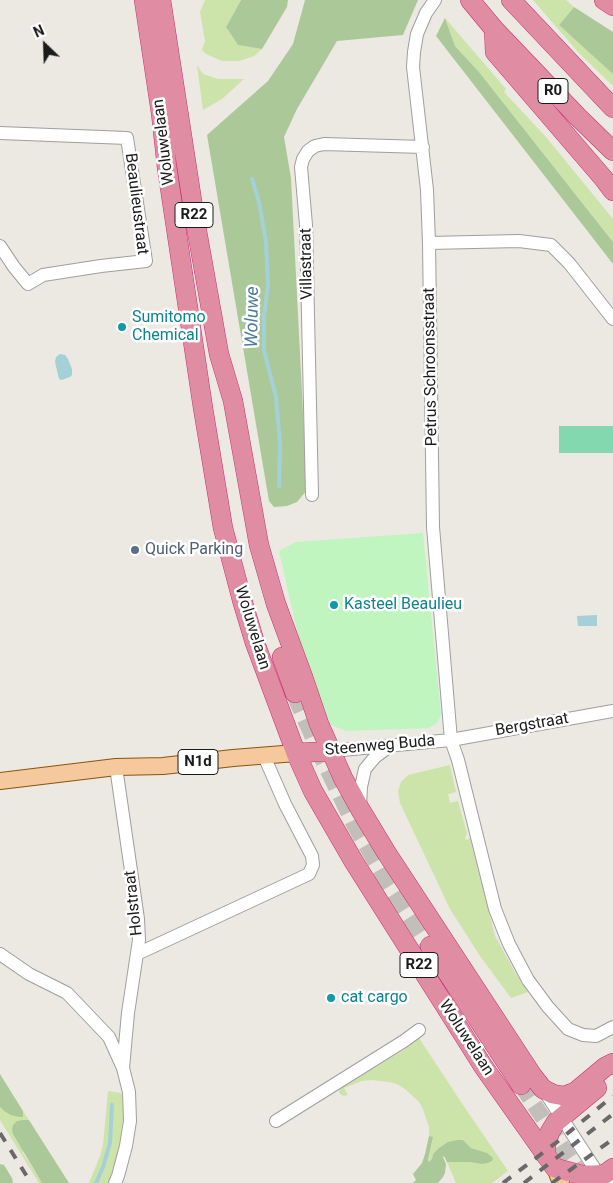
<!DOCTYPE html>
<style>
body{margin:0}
#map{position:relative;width:613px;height:1183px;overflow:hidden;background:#ece8e2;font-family:Roboto,sans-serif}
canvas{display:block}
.north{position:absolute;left:20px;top:20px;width:50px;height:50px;-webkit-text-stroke:4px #fff;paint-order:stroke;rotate:336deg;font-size:14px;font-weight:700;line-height:20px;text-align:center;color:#1b1b1b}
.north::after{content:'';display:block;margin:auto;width:18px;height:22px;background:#1b1b1b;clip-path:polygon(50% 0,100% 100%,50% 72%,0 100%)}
</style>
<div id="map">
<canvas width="613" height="1183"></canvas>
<div class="north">N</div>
</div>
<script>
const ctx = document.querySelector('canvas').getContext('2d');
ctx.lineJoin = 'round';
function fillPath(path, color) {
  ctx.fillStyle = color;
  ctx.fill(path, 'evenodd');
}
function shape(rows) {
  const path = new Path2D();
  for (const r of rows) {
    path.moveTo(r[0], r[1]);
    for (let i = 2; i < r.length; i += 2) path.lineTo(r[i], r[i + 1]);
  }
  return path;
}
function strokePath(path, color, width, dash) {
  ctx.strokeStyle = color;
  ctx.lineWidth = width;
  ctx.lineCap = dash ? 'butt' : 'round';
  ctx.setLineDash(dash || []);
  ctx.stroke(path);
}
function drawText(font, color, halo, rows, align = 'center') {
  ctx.font = font + ' Roboto,sans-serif';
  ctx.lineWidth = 5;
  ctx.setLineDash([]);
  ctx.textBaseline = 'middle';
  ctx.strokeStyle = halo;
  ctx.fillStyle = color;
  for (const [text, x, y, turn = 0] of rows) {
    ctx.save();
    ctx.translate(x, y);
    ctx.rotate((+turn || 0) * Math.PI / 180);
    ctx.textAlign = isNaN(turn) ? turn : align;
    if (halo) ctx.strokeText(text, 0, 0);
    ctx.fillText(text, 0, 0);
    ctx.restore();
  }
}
const grass = shape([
 [205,0,241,0,226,27,238,45,262,49,254,56,239,61,222,61,206,54,202,50,205,41,200,12],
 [533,0,566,0,574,7,559,25,613,72,613,86,578,52],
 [445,18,506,89,504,92,546,137,613,219,613,242,479,72,455,46],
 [197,65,203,74,218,79,244,79,222,99,203,110],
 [450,765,456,792,448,794,450,803,458,801,467,833,465,839,467,840,470,837,495,936,516,974,528,992,511,998,480,956,450,909,400,803,398,791,401,782,408,775],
 [419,1038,463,1105,508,1171,492,1183,456,1183,447,1162,469,1162,482,1164,488,1163,491,1161,478,1151,471,1148,463,1140,429,1162,428,1161,433,1138,429,1136,429,1127,423,1109,419,1102,405,1089,397,1084,389,1082,371,1080,362,1081,344,1088,348,1095,343,1096,339,1093,340,1089,343,1087,404,1050],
 [108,1091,121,1093,122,1095,123,1102,123,1119,120,1145,116,1161,108,1183,89,1183,100,1156,103,1145],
 [0,1107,4,1111,23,1115,23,1111,29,1120,23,1120,23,1153,42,1183,39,1183,0,1120]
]);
const forest = shape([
 [241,0,288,0,287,7,262,49,238,45,226,27],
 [305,0,418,0,403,35,337,41,297,109,284,137,291,178,307,490,297,502,287,506,274,507,269,501,207,135,268,81,293,44],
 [574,7,613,32,613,74,559,25],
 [445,18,455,46,479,72,613,242,613,264,436,36],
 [0,1074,23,1111,23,1117,19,1117,11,1115,4,1111,0,1107],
 [23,1120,29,1120,69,1183,42,1183,13,1134,12,1130,13,1125,17,1121],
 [429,1136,433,1137,428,1160,429,1162,432,1159,433,1154,439,1148,448,1142,457,1140,463,1140,471,1148,487,1153,493,1158,492,1161,488,1163,482,1164,469,1162,447,1162,444,1156,443,1157,446,1164,445,1173,443,1177,438,1183,413,1183,416,1180,413,1174,422,1163,425,1154],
 [0,1164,4,1165,12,1178,13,1183,0,1183]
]);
const park = shape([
 [423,533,441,715,438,722,429,728,346,731,331,725,329,722,298,635,279,551,296,542]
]);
const pitch = shape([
 [559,426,613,426,613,453,559,453]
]);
const water = shape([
 [60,354,65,355,68,359,72,369,72,375,70,377,62,380,59,379,58,375,55,362,56,357],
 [597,615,597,626,578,626,577,616]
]);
const stream = shape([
 [252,179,259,202,266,242,268,284,264,316,264,350,276,397,280,444,279,486],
 [96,1183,103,1167,110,1143,112,1105]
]);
const majorTunnel = shape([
 [521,1085,585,1181]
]);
const highwayTunnel = shape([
 [295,693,323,757,356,825,387,879,430,946]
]);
const minor = shape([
 [435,0,426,13,417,34,414,52,413,67,427,190,429,243,433,527,451,740,458,760,495,909,509,944,528,980,548,1007,568,1029,583,1035,596,1036,613,1027],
 [0,133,127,138,146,261,101,266,43,275,28,284,14,267,0,246],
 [429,243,519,241,551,245,569,263,613,319],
 [312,495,306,225,301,167,303,159,308,151,315,146,324,144,423,147],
 [331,751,451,740,613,711],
 [116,767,138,919,139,940,128,1013,123,1068],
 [360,806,361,787,365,769,375,757,390,746],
 [0,954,29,974,67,993,109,1037,123,1068,129,1092,130,1121,126,1146,118,1176,115,1183],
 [137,954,309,874,313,865,312,856,285,804,264,756],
 [543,1089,593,1166,599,1175,611,1183],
 [276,1121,404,1041,419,1030]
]);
const major = shape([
 [0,781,116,767,163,766,233,758,296,753],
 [555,1168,561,1183]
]);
const highway = shape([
 [144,0,161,113,167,168,203,408,223,528,242,600,255,643,296,753,313,791,354,862,483,1066,555,1168,582,1175,595,1175,605,1174,613,1168],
 [161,0,195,220,219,354,233,401,259,545,276,604,303,677,319,724,343,778,360,809,386,852,532,1075,543,1089,553,1094,564,1096,575,1092,605,1067,613,1063],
 [470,0,494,29,578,117,613,151],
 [511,0,613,108],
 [604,0,613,6],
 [494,29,495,52,604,179,613,191],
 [282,657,295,693],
 [296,753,331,751],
 [430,946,521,1085],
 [546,1156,546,1144,550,1132,556,1122,597,1088]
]);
const rail = shape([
 [0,1133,31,1183],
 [503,1183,557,1142,613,1096],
 [524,1183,613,1114],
 [552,1183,613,1139]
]);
const markers = [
 [122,327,5,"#0f9aa8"],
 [135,550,5,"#5c6f8a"],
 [334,605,5,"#0f9aa8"],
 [331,998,5,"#0f9aa8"]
];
const shields = [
 [553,91,30],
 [194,215,38],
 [198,762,40],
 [419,965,38]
];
const shieldNames = [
 ["R0",553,91],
 ["R22",194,215],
 ["N1d",198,762],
 ["R22",419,965]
];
const streetNames = [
 ["Woluwelaan",164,142,-97],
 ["Beaulieustraat",136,204,83],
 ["Villastraat",307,264,-91],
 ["Petrus Schroonsstraat",431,367,-91],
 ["Woluwelaan",252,628,73],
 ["Bergstraat",532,725,-10],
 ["Steenweg Buda",380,746,-5],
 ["Holstraat",134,903,-96],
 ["Woluwelaan",466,1038,57]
];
const cultureNames = [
 ["Sumitomo",132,318],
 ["Chemical",132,336],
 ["Kasteel Beaulieu",344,605],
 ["cat cargo",341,998]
];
const serviceNames = [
 ["Quick Parking",145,550]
];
const waterNames = [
 ["Woluwe",253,317,-89]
];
fillPath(grass, '#cce4aa');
fillPath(forest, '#abc998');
fillPath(park, '#c0f5c0');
fillPath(pitch, '#83d8b0');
fillPath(water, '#a4d1d8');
strokePath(stream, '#a4d1d8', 4);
strokePath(majorTunnel, '#c2bfba', 16, [16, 8]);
strokePath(highwayTunnel, '#c2bfba', 19, [19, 9]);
strokePath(minor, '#9f9f9f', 14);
strokePath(major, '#8a5409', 18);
strokePath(highway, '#cb2e72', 20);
strokePath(minor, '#fff', 12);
strokePath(major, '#f6c89d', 16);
strokePath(highway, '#e08da4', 19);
strokePath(rail, '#696969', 4, [10, 10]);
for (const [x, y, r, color] of markers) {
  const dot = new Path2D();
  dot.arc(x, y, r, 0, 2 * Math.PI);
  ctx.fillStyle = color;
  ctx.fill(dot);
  strokePath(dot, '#fff', 2);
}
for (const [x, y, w] of shields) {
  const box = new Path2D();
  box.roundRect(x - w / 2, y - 12.5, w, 25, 4);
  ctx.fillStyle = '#fff';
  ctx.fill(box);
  strokePath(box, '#1b1b1b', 1);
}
drawText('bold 15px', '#1b1b1b', null, shieldNames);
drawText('16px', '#1b1b1b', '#fff', streetNames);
drawText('16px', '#0d838f', '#fff', cultureNames, 'left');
drawText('16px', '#4e5e75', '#fff', serviceNames, 'left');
drawText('italic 18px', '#4c7b9d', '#fff', waterNames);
</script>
